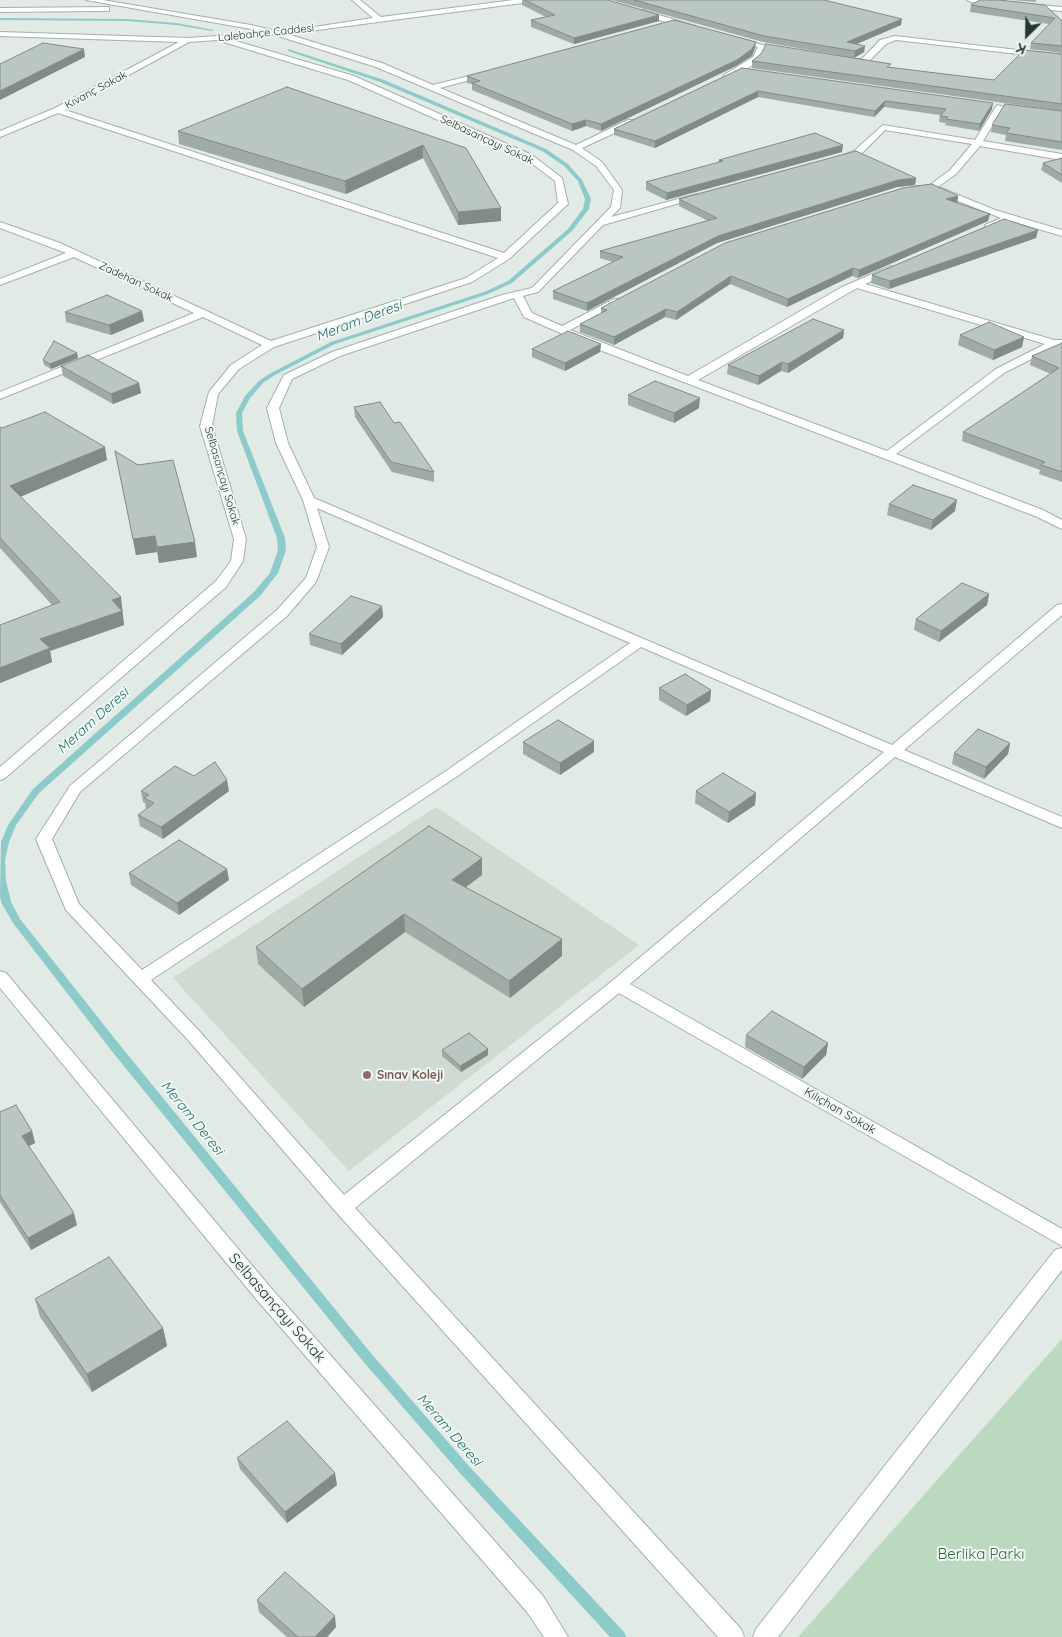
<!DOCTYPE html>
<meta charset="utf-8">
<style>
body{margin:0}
#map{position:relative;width:1062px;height:1637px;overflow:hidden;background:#e1eae4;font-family:Quicksand,sans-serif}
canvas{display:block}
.north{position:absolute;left:1002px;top:10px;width:50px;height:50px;-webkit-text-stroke:4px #f1f7f3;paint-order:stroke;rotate:203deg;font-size:14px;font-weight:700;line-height:20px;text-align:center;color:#23392f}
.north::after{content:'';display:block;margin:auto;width:18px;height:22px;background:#23392f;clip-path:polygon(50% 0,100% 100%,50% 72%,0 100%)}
</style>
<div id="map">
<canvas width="1062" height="1637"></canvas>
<div class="north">K</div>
</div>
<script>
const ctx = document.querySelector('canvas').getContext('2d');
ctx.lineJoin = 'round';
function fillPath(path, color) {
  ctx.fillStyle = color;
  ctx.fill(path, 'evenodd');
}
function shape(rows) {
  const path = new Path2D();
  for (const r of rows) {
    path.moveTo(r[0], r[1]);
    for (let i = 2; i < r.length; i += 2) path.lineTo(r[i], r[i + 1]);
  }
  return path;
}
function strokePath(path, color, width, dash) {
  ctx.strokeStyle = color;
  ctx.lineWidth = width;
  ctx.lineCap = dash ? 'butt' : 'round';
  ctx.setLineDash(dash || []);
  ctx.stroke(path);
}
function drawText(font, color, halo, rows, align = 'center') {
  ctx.font = font + ' Quicksand,sans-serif';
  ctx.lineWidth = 4;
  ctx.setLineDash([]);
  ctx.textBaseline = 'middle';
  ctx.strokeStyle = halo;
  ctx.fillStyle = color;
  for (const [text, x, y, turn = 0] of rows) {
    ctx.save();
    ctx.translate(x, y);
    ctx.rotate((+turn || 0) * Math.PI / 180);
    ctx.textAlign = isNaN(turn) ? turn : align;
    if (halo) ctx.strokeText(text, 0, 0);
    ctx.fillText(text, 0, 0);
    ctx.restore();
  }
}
const built = shape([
 [436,807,639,945,349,1171,173,978]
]);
const green = shape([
 [1062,1339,1062,1637,798,1637]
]);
const stream = shape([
 [0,18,127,19,176,23,214,30,212,31,176,25,127,21,0,20,0,18],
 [288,49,384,80,546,149,568,164,582,180,591,199,589,209,572,231,512,283,488,294,335,344,275,375,264,382,250,398,242,413,243,431,285,538,286,550,278,573,260,596,39,793,16,825,9,842,5,860,6,881,11,902,20,919,119,1044,370,1352,467,1464,624,1632,626,1637,610,1637,459,1472,362,1360,111,1050,13,923,1,902,0,896,1,842,8,825,33,789,254,592,270,573,278,550,277,538,237,431,236,413,245,396,260,380,271,373,331,342,484,292,508,281,568,229,583,209,585,199,578,181,564,166,542,151,380,82,288,51,288,49]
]);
const minor = shape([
 [86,0,103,0,251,25,281,32,373,18,352,0,360,0,381,17,514,0,534,0,530,2,287,34,382,63,433,85,489,71,489,75,440,88,576,145,628,120,634,120,634,124,582,148,602,162,622,190,620,208,611,217,697,194,701,197,603,225,538,292,523,296,532,313,562,326,614,299,622,299,622,303,570,330,688,376,842,287,891,266,896,269,894,271,865,284,1054,340,1062,340,1062,349,1055,347,1004,373,896,454,1043,510,1062,520,1062,529,1035,516,592,347,524,317,514,298,340,356,292,379,279,408,288,443,314,498,892,745,1057,605,1062,604,1062,615,904,750,1062,817,1062,828,895,757,630,984,1062,1229,1062,1246,619,993,355,1208,741,1629,744,1637,718,1637,336,1212,189,1041,66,910,36,839,70,786,277,610,306,578,317,547,303,500,276,443,267,408,284,375,332,352,502,295,532,288,611,207,614,190,596,166,573,150,376,67,275,35,251,29,86,0],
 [857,288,1045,344,996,369,887,451,698,380,857,288],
 [317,508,630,643,446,771,142,970,79,904,52,839,80,792,287,616,316,582,329,547,317,508],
 [641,647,884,752,612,981,344,1195,201,1033,151,980,456,777,641,647],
 [967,0,990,0,1002,3,998,5,971,2,967,0],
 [1026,4,1062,7,1062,11,1029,8,1025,6,1026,4],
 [109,7,109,11,106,11,0,12,0,8,109,7],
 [637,10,643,10,695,26,688,28,637,14,637,10],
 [0,32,188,38,231,35,232,37,229,39,354,76,532,155,562,178,568,204,509,259,472,282,274,347,239,369,218,394,212,426,246,539,243,561,226,587,5,778,0,780,0,767,216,581,231,561,234,539,200,426,209,392,231,365,262,345,203,317,0,399,0,392,194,313,74,257,0,285,0,279,66,253,0,228,0,222,60,243,271,341,466,278,498,258,58,113,0,137,0,131,55,108,179,42,0,36,0,32],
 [217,40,348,80,526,159,555,181,558,203,504,253,65,110,189,42,217,40],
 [895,36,1062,55,1062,59,896,40,886,44,867,63,855,64,841,61,845,59,862,59,880,40,895,36],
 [734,37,766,46,759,60,743,72,727,79,724,79,724,75,753,57,758,47,734,41,734,37],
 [997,105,1004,107,983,141,1062,154,1062,160,980,146,956,174,935,189,914,192,911,191,911,187,930,185,950,170,972,144,885,130,860,155,840,161,836,158,854,151,883,125,975,140,997,105],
 [941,188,995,210,1062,230,1062,236,1011,221,991,229,985,229,985,225,1001,218,938,193,938,189,941,188],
 [0,971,6,973,271,1288,543,1596,568,1637,544,1637,527,1612,257,1300,0,988,0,971],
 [1062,1248,1062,1270,778,1637,753,1637,756,1629,1055,1250,1062,1248]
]);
const wall = shape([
 [522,0,608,0,659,21,574,44,531,27,531,20,546,17,522,5],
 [612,0,784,0,901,25,857,44,865,46,864,52,854,58,890,68,994,80,1062,54,1062,111,752,68,752,61,849,57,763,42],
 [999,0,1062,21,1062,53,1030,49,1031,43,1049,24,970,12,971,5],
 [1012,0,1036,0,1036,2],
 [755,48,752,56,736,66,601,131,586,126,572,131,472,90,472,84,467,83,467,76],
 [742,68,992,109,979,131,945,125,946,123,939,122,940,115,884,107,874,117,758,97,655,148,614,135,614,129],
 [1062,111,1062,150,1005,141,1006,135,991,132,992,125],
 [178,131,466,148,501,208,501,221,458,225,423,158,346,194,179,144],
 [842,152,666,200,646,190,646,182,718,163,719,160],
 [1062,158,1062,183,1041,170,1043,163],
 [916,178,915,185,897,187,717,243,587,311,553,299,553,291,613,262,600,258,600,251,708,221,679,206,679,199],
 [958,196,957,203,988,221,858,278,852,276,787,307,730,284,676,320,665,317,614,345,580,332,580,324,601,313,601,308],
 [1038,230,1036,238,889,289,871,283,872,275],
 [65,312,144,321,111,335,66,322],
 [844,330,843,338,788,373,781,371,758,385,727,374,728,365],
 [960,335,1024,337,1022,347,993,360,958,345],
 [1062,343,1062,482,1039,474,1040,470,962,441,963,432,1051,374,1030,365,1032,356],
 [601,344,600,352,565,371,532,357,532,349],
 [77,353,78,358,51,369,44,365,43,360],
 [61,366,139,383,141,393,113,404,63,376],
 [628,395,699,408,674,423,628,405],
 [354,407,434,472,434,482,392,472,355,417],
 [0,427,107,460,20,496,123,611,122,611,124,625,50,651,52,662,0,683,52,605,0,548],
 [115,451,197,557,159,563,157,552,136,555],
 [889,504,955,511,931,530,887,515],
 [989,594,987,605,939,642,914,630,916,619],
 [382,606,383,617,342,655,310,645,309,634],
 [659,688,711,690,710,701,686,716,659,700],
 [523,742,594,752,560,775,523,754],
 [1010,743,1008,754,984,779,952,764,954,753],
 [194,776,229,791,163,839,140,826,138,815,146,809,145,803,143,802,141,791],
 [696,791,756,793,755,805,728,823,695,803],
 [129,873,229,880,179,915,131,885],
 [482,875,466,887,562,956,510,998,405,932,304,1007,258,964,256,947],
 [746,1035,828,1043,826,1055,802,1079,745,1047],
 [442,1050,488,1055,461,1072,442,1056],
 [0,1112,32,1131,35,1143,29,1146,77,1225,31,1250,0,1202],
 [35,1299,163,1328,167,1346,92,1392,40,1317],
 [237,1458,337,1485,287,1523,240,1469],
 [257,1600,336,1627,327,1637,287,1637,259,1612]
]);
const shadedWall = shape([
 [659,15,659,21,574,44,574,38],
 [902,19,901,25,847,48,847,42],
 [756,42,755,48,752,56,736,66,601,131,601,124],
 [865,46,864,52,854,58,855,51],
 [84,49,85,57,0,100,0,91],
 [758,91,758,97,655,148,655,141],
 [885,101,884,107,874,117,875,111],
 [993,103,992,109,979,131,980,124],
 [586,120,586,126,572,131,572,124],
 [423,145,423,158,346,194,345,181],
 [843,145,842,152,666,200,667,193],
 [916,178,915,185,897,187,717,243,587,311,587,303,718,236,898,180],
 [958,196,957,204,946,199],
 [501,208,501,221,458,225,458,212],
 [990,214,988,221,858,278,859,270],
 [1038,230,1036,238,889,289,890,281],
 [853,268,852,276,787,307,788,299],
 [731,276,730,284,676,320,677,312],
 [666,309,665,317,614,345,614,337],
 [142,311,144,321,111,335,109,325],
 [844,330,843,338,788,373,788,364],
 [1024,337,1022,347,993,360,994,350],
 [601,344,600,352,565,371,565,363],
 [77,353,78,358,51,369,50,364],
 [782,362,781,371,758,385,759,376],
 [139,383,141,393,113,404,111,394],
 [700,398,699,408,674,423,674,413],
 [105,447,107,460,13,500,10,486],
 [957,500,955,511,931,530,933,520],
 [155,536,157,552,136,555,133,539],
 [195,542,197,557,159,563,157,547],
 [989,594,987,605,939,642,941,631],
 [121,597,124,625,50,651,52,662,0,683,0,668,40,639,112,600],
 [382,606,383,617,342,655,341,644],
 [711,690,710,701,686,716,687,705],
 [594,741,594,752,560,775,560,763],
 [1010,743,1008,754,984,779,986,767],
 [227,780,229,791,163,839,161,827],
 [756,793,755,805,728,823,729,812],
 [482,858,482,875,452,897,452,880],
 [227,869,229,880,179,915,177,903],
 [404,914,405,932,304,1007,302,989],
 [562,939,562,956,510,998,509,981],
 [828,1043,826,1055,802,1079,804,1067],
 [488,1049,488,1055,461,1072,460,1066],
 [32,1131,35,1143,25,1148,22,1136],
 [74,1213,77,1225,31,1250,28,1238],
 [163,1328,167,1346,92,1392,87,1374],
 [335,1473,337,1485,287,1523,285,1512],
 [335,1616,336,1627,327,1637,315,1637]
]);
const building = shape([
 [525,0,608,0,659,15,574,38,531,20,555,15,525,0],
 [634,0,824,0,902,19,847,42,865,46,855,51,764,36,634,0],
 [980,0,999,0,1045,5,1062,21,1062,46,1031,43,1055,18,971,5,980,0],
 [674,20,756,42,752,49,737,60,601,124,586,120,572,124,472,83,480,81,467,76,674,20],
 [43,43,84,49,0,91,0,64,43,43],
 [766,44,891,64,887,67,994,80,1024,50,1062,54,1062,104,752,61,761,54,766,44],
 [742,68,993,103,980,124,946,119,948,117,940,116,946,109,885,101,875,111,758,91,655,141,614,129,742,68],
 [287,87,466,148,501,208,458,212,423,145,345,181,178,131,287,87],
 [1005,104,1062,111,1062,142,1006,133,1010,128,992,125,1005,104],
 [815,133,843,145,667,193,646,182,723,161,719,160,815,133],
 [856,151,916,178,898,180,718,236,587,303,553,291,623,257,600,251,717,218,679,199,856,151],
 [1062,158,1062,175,1043,163,1062,158],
 [932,184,958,196,946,199,990,214,859,270,853,268,788,299,731,276,677,312,666,309,614,337,580,324,607,310,601,308,725,243,903,188,932,184],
 [1004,219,1038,230,890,281,872,275,1004,219],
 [107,295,142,311,109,325,65,312,107,295],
 [813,319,844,330,788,364,782,362,759,376,728,365,813,319],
 [989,322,1024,337,994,350,960,335,989,322],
 [568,331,601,344,565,363,532,349,568,331],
 [54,341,77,353,50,364,43,360,54,341],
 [1062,343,1062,472,1041,465,1045,462,963,432,1059,368,1032,356,1062,343],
 [88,355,139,383,111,394,61,366,88,355],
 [655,381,700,398,674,413,628,395,655,381],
 [380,402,394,423,400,422,434,472,391,462,354,407,380,402],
 [45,412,105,447,10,486,121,597,112,600,122,611,40,639,50,648,0,668,0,625,60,602,0,538,0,427,2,428,45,412],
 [115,451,138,465,173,460,195,542,157,547,155,536,133,539,115,451],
 [913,485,957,500,933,520,889,504,913,485],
 [962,583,989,594,941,631,916,619,962,583],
 [351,596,382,606,341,644,309,634,351,596],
 [685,674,711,690,687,705,659,688,685,674],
 [558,720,594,741,560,763,523,742,558,720],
 [978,729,1010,743,986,767,954,753,978,729],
 [215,762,227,780,161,827,138,815,154,803,144,798,149,795,141,791,175,766,194,776,215,762],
 [723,773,756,793,729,812,696,791,723,773],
 [429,826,482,858,452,880,562,939,509,981,404,914,302,989,256,947,429,826],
 [179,840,227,869,177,903,129,873,179,840],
 [772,1011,828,1043,804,1067,746,1035,772,1011],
 [469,1033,488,1049,460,1066,442,1050,469,1033],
 [16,1105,32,1131,22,1136,74,1213,28,1238,0,1195,0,1112,16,1105],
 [109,1257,163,1328,87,1374,35,1299,109,1257],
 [287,1421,335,1473,285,1512,237,1458,287,1421],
 [285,1572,335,1616,315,1637,298,1637,257,1600,285,1572]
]);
const markers = [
 [367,1075,5,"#8d6e63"]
];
const farStreetnames = [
 ["Lalebahçe Caddesi",266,33,-6],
 ["Kıvanç Sokak",96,90,-28],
 ["Selbasançayı Sokak",487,140,25],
 ["Zadehan Sokak",136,282,25],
 ["Selbasançayı Sokak",222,476,74]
];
const educationNames = [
 ["Sınav Koleji",377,1075]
];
const streetNames = [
 ["Kılıçhan Sokak",840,1111,30]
];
const waterNames = [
 ["Meram Deresi",359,321,-21],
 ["Meram Deresi",93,721,-42],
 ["Meram Deresi",192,1118,51],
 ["Meram Deresi",449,1430,49]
];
const nearStreetnames = [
 ["Selbasançayı Sokak",277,1308,49]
];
const nearParknames = [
 ["Berlika Parkı",981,1554]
];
fillPath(built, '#cfdad3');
fillPath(green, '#bbd9bf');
fillPath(stream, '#8dcaca');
strokePath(minor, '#a4b1aa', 2);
fillPath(minor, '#fff');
fillPath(wall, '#9faba5');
fillPath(shadedWall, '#828b86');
fillPath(building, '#b9c7c0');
strokePath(building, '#828b86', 1);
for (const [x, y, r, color] of markers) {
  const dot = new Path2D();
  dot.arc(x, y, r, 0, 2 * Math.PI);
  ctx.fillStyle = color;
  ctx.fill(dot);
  strokePath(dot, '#f1f7f3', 2);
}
drawText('11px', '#23392f', '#f1f7f3', farStreetnames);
drawText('bold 12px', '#785e54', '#f1f7f3', educationNames, 'left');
drawText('12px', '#23392f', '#f1f7f3', streetNames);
drawText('italic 14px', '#236f6f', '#f1f7f3', waterNames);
drawText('15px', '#23392f', '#f1f7f3', nearStreetnames);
drawText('15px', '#316c3e', '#f1f7f3', nearParknames);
</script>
